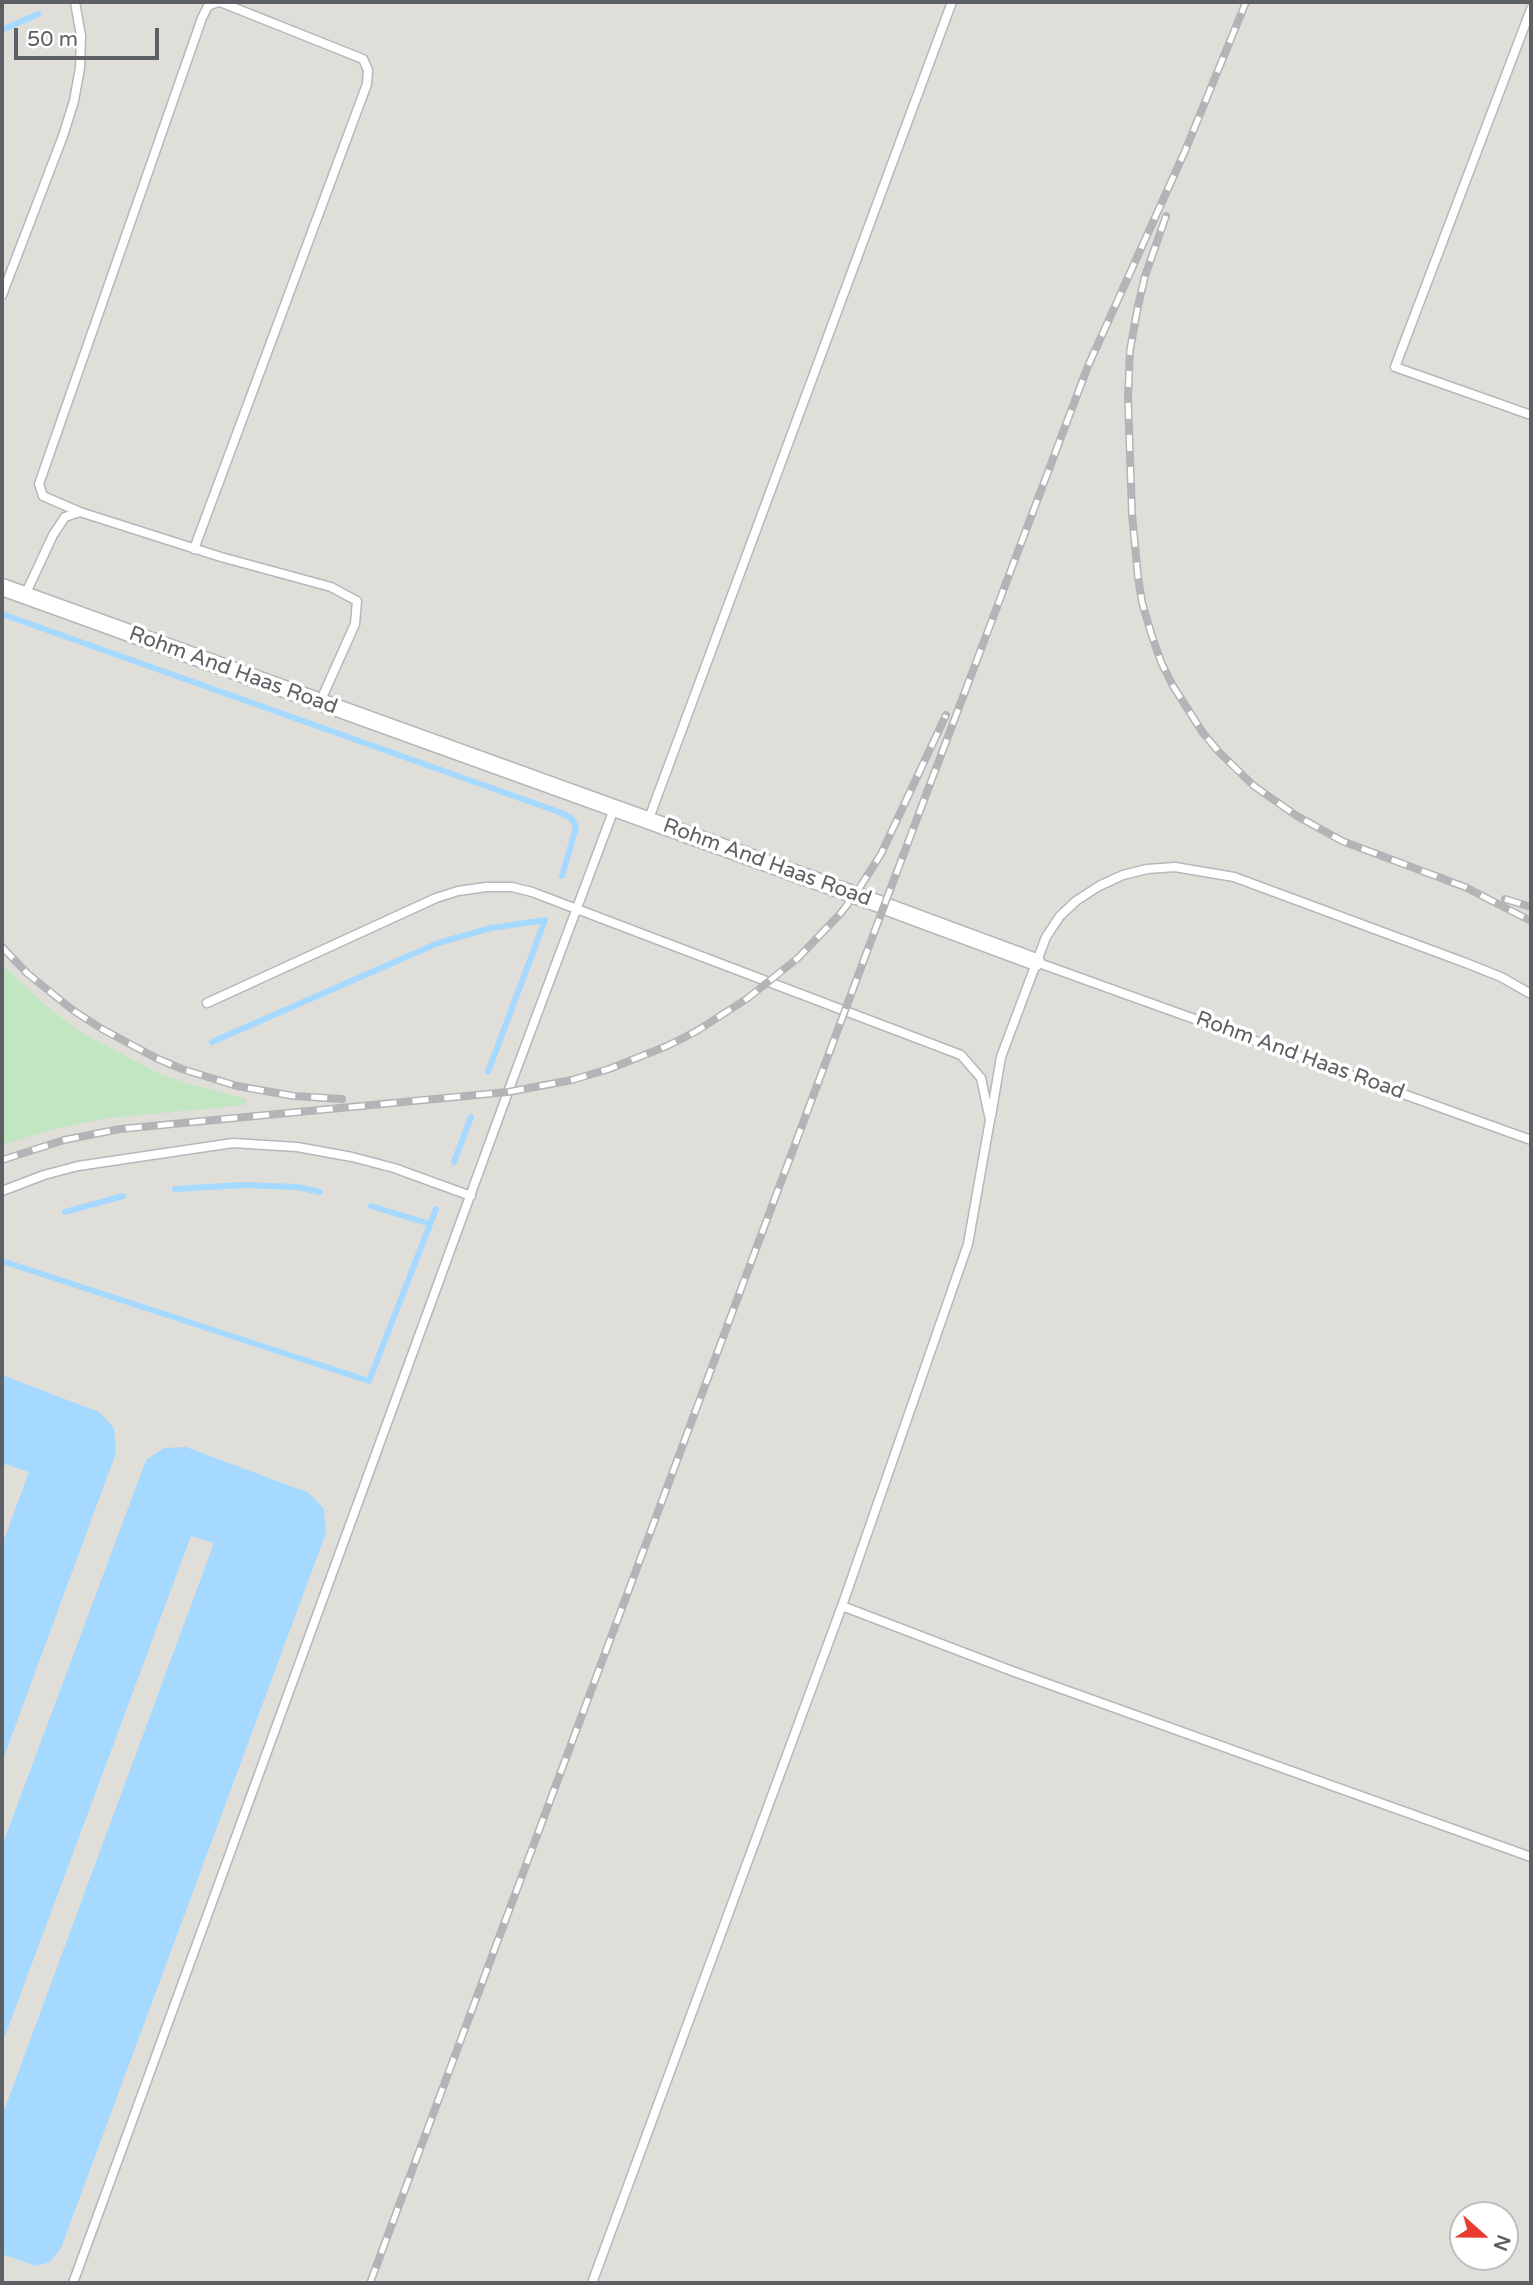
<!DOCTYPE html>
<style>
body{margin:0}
#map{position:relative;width:1533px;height:2285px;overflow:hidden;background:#efece5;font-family:"Varela Round",sans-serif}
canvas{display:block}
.frame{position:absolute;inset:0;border:4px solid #5c6065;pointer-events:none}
.north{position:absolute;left:1449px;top:2201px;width:70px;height:70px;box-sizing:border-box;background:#fff;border:2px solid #bebfc1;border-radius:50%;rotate:111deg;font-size:19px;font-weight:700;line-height:28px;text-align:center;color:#5c6065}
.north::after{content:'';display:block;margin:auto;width:24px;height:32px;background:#e93b30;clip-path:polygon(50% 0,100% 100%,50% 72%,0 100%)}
.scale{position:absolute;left:14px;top:28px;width:145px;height:32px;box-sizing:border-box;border:4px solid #5c6065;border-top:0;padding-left:9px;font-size:21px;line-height:24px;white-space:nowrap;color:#5c6065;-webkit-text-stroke:5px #fff;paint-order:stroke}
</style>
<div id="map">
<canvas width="1533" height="2285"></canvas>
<div class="frame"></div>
<div class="north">N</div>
<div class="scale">50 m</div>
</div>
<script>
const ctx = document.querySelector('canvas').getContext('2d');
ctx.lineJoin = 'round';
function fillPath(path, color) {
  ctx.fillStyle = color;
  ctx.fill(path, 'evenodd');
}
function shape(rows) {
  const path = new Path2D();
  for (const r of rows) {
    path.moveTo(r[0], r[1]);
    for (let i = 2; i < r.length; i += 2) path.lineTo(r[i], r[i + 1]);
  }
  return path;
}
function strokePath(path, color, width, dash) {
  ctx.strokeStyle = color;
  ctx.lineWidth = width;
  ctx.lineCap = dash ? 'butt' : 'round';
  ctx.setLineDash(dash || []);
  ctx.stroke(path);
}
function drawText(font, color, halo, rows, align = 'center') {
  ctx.font = font + ' "Varela Round",sans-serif';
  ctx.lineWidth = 7;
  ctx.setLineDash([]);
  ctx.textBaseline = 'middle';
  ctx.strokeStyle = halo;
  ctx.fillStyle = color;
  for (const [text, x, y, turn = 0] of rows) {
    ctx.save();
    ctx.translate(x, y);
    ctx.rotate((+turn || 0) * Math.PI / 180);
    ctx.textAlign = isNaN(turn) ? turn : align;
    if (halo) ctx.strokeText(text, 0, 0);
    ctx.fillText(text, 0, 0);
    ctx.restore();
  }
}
const industrial = shape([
 [2,2,1531,2,1531,2283,2,2283],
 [1463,2215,1505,2215,1505,2257,1463,2257]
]);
const green = shape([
 [2,964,47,1007,82,1033,160,1074,193,1085,246,1099,245,1105,109,1118,53,1129,2,1145]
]);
const water = shape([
 [2,1375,99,1412,114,1428,116,1453,2,1762,2,1545,29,1472,5,1464,2,1473],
 [186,1447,309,1493,324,1509,326,1533,61,2248,50,2262,36,2266,2,2254,2,2116,214,1543,191,1536,2,2044,2,1846,146,1460,164,1448]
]);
const stream = shape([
 [2,30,38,14],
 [2,614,559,812,571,818,576,827,562,876],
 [212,1042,438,943,491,928,545,920,488,1072],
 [454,1162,471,1117],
 [175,1189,243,1185,297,1187,320,1192],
 [371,1206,430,1224],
 [65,1212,123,1196],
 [2,1261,369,1381,436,1209]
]);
const lane = shape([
 [1531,9,1395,367,1531,415],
 [2,295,63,136,74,101,80,68,81,36,75,2],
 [80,512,43,496,39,484,202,18,208,6,218,2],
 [194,549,367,84,368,70,363,59,220,2],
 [25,595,53,535,65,517,80,512,221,557,331,587,357,601,355,624,320,702],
 [648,821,952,2],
 [1036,962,1531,1140],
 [207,1003,436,898,458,891,486,887,512,887,532,892,961,1055,981,1078,990,1120,968,1244,842,1606,1012,1671,1531,1857],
 [991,1116,1001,1057,1046,937,1060,916,1076,901,1099,886,1123,875,1147,869,1175,867,1234,877,1466,963,1501,977,1531,994],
 [2,1191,44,1175,78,1166,233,1143,297,1147,352,1157,394,1168,471,1196],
 [73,2283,508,1092,614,809],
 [592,2283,842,1606]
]);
const street = shape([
 [2,587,855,895,1036,962]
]);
const rail = shape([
 [1166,216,1145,276,1138,306,1130,350,1128,398,1132,514,1138,577,1142,602,1151,633,1161,662,1173,686,1203,733,1219,752,1254,786,1297,816,1342,841,1465,887,1531,921],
 [1505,899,1531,907],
 [2,947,28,974,74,1011,102,1029,156,1058,182,1069,237,1086,294,1096,342,1099],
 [2,1160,64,1140,120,1129,508,1092,572,1080,609,1069,667,1046,695,1032,748,998,798,958,840,914,855,895,881,854,946,715],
 [370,2283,884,906,1088,366,1185,151,1246,2]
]);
const streetNames = [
 ["Rohm And Haas Road",233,671,20],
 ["Rohm And Haas Road",767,863,20],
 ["Rohm And Haas Road",1300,1056,20]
];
fillPath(industrial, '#e0ded9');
fillPath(green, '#c2e6c1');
fillPath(water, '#a5d9ff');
strokePath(stream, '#a5d9ff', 6);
strokePath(lane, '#b5b7bb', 11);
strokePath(street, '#b5b7bb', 19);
strokePath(lane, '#fff', 8);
strokePath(street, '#fff', 16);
strokePath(rail, '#b3b4b5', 8);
strokePath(rail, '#fff', 5, [16]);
drawText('21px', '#5c6065', '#fff', streetNames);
</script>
